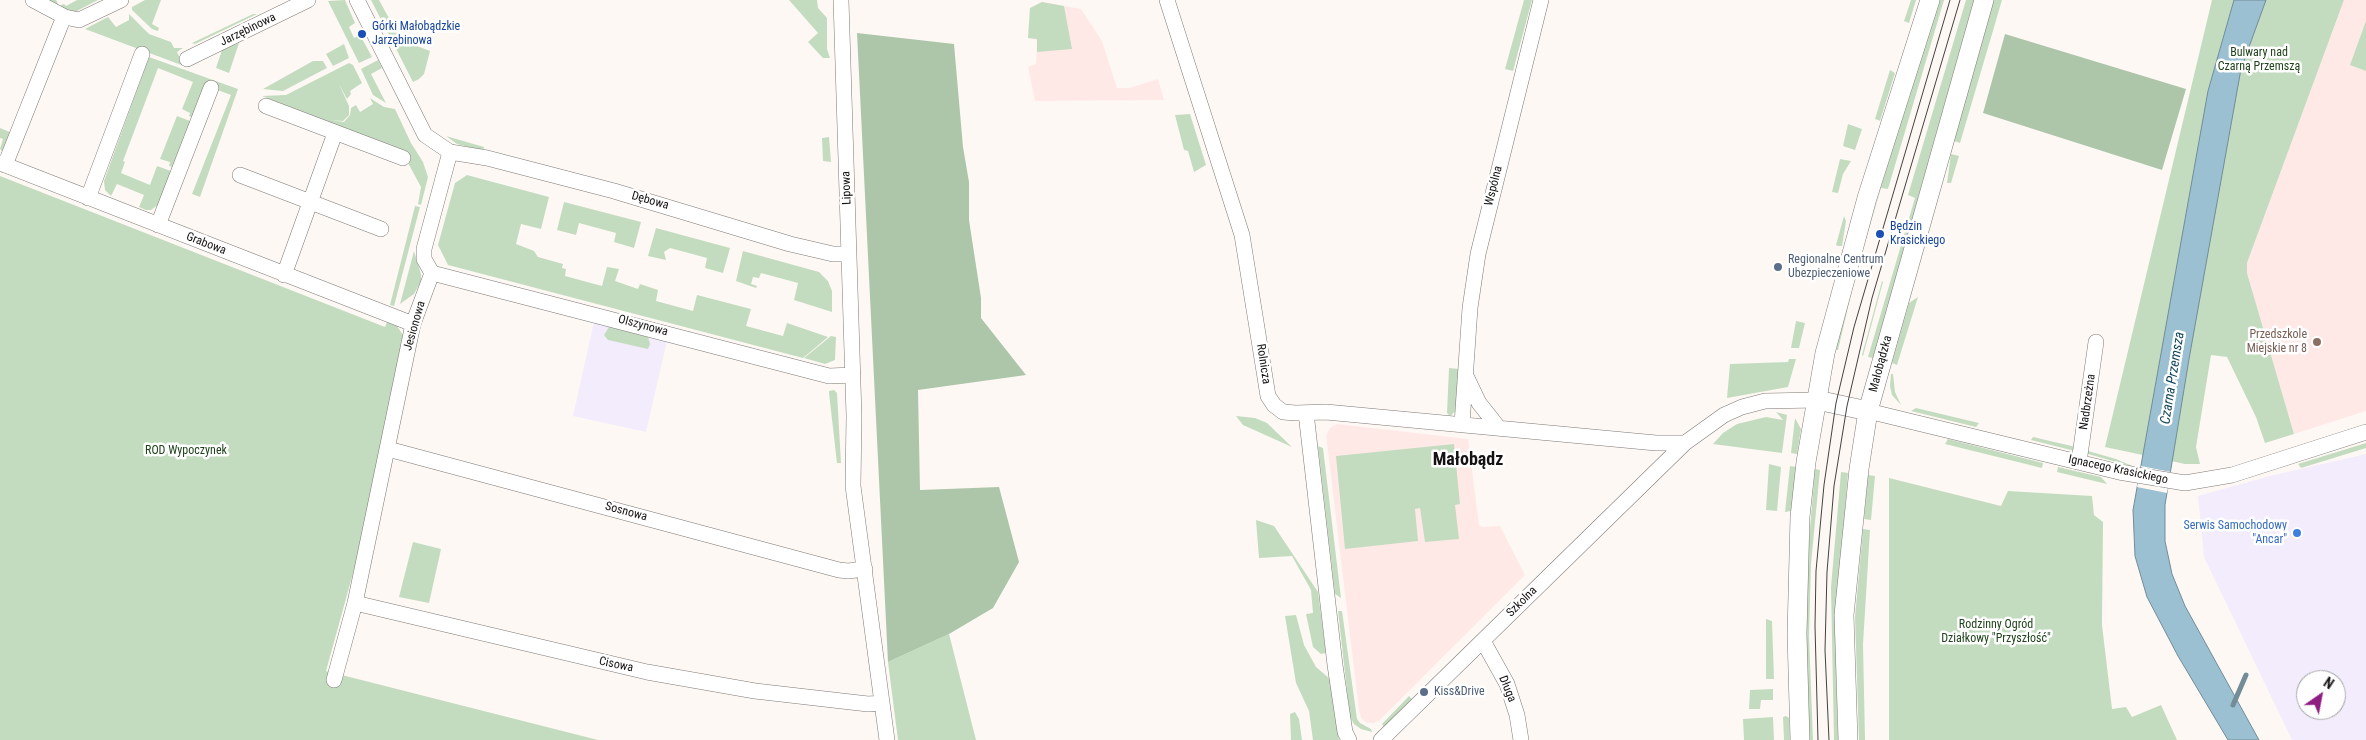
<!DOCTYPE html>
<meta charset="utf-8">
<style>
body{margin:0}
#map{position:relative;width:2366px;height:740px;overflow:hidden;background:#fef8f4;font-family:"Roboto Condensed",sans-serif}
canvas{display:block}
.north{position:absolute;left:2296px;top:670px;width:50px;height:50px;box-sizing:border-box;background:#fff;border:1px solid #a1a1a0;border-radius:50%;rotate:33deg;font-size:14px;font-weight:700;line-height:20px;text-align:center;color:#151312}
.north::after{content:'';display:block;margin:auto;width:18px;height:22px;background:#8d1d80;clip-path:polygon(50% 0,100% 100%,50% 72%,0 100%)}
</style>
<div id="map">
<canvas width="2366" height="740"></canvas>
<div class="north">N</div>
</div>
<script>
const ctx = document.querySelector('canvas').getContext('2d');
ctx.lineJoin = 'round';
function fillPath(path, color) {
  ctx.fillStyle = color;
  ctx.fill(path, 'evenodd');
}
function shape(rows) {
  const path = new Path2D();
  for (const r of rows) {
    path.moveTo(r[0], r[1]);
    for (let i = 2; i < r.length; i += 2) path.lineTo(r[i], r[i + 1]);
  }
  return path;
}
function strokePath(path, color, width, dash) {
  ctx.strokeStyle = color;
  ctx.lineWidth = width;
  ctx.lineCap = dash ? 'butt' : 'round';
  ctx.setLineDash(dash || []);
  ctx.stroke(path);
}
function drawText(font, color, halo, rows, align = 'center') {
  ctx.font = font + ' "Roboto Condensed",sans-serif';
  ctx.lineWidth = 5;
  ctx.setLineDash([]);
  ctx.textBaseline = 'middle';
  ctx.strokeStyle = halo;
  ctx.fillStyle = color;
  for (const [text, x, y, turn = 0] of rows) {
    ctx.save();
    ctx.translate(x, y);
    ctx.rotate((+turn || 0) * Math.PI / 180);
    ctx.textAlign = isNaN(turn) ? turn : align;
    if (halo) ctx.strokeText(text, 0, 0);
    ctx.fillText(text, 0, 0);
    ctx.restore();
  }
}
const industrial = shape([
 [594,322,667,341,646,432,573,416],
 [2366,454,2366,740,2292,740,2204,557,2198,496,2274,475],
 [2306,680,2336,680,2336,710,2306,710]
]);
const education = shape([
 [2344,0,2366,0,2366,411,2294,434,2247,273,2247,263],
 [1042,2,1081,9,1102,41,1117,88,1129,88,1158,79,1164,100,1035,101,1028,67,1036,64,1037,40,1028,38,1030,8],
 [1337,424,1468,439,1479,525,1483,527,1500,526,1525,575,1380,720,1374,723,1367,723,1361,718,1359,710,1326,435,1331,427]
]);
const green = shape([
 [48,0,56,0,59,6,64,4,66,6,77,0,98,0,71,14],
 [145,0,161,0,152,24,159,28,158,31,152,29,132,10,132,7],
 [345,0,355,23,349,27,354,38,360,35,372,57,359,63,328,1],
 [371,0,379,0,401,40,430,51,424,74,419,79,413,82],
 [789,0,817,0,818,8,827,18,827,49,830,58,823,58,808,42,818,33],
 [1524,0,1532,0,1513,71,1505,69],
 [1911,0,1916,0,1909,23,1904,21],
 [1937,0,1944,0,1888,189,1881,188,1856,273,1838,350,1836,350,1850,290],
 [1966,0,1974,0,1873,358,1868,357,1915,198,1908,195],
 [1994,0,2002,0,1960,143,1954,141],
 [2212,0,2344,0,2247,263,2247,273,2294,434,2265,443,2256,417,2227,357,2211,355,2196,447,2200,464,2185,464,2105,447],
 [1042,2,1064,6,1072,49,1037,52,1037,39,1028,38,1030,8],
 [129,14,149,34,171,42,174,48,183,48,177,52,184,66,85,29,108,17,116,27,129,20],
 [253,14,257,14,195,44,192,43],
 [2366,21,2366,71,2350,65],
 [239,43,229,73,216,68,222,50],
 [344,44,349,58,333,66,326,54],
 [149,57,238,89,200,197,192,194,231,95,204,85,192,117,189,116,190,113,182,109,193,82,158,68,123,161,125,162,121,173,150,185,157,166,171,171,159,204,151,210,146,210,139,207,144,195,117,184,111,196,105,190,104,181],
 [378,60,382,68,371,74,386,103,373,95,361,69],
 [313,61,323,61,327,68,283,91,263,89],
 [349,63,353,65,362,83,350,91,351,94,347,99,339,84,349,106,349,115,343,121,331,120,344,122,350,115,351,108,356,105,360,112,373,104,370,98,384,107,395,109,411,143,423,162,428,177,421,205,418,204,421,187,401,150,262,96,286,95],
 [1890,70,1895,73,1880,121,1878,120,1875,119],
 [1190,114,1206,165,1194,172,1188,151,1184,150,1175,115],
 [177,116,190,121,172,167,169,166,170,162,160,159],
 [1848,124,1862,129,1855,150,1843,146],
 [0,128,12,133,5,149,2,151,0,149,3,139,0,138],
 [446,136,484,147,483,151,457,144],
 [829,137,831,162,823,161,822,138],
 [1951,154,1959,156,1951,183,1947,183],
 [1840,159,1851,161,1843,174,1838,193,1832,192],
 [467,175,549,197,541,229,521,224,516,244,534,251,538,257,563,264,562,268,566,269,565,276,602,286,607,267,619,269,615,281,638,289,640,284,658,290,656,301,693,311,697,295,751,309,746,326,783,336,787,323,828,337,803,358,448,265,438,245,455,183],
 [0,176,385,327,387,322,397,326,403,335,361,544,326,671,598,740,0,740],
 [564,202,641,222,634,248,614,242,616,233,579,223,576,235,557,230],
 [415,206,420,207,394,306,390,305],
 [1844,216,1846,221,1842,246,1838,246,1836,245],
 [656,228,730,248,723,273,705,268,707,258,670,248,664,252,666,260,648,256],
 [414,251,421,274,421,281,414,294,400,304],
 [743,251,819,272,828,281,832,291,832,312,794,300,798,283,761,273,759,278,753,277,751,284,757,286,756,288,736,281],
 [1882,281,1883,282,1863,356,1862,355],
 [1918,297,1897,365,1892,363,1909,303],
 [1796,321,1805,323,1799,348,1791,348],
 [609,327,648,337,650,344,648,349,608,340,604,335],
 [831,336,836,337,835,360,825,364,804,358],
 [1789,359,1796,359,1788,387,1727,398,1730,364,1788,362],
 [1449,368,1459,369,1457,410,1450,416,1447,413],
 [1891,374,1893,374,1895,392,1901,405,1892,395,1890,386],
 [834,390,837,393,841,463,837,463,829,393,829,391],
 [1916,408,1979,423,1976,427,1911,411],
 [1776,412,1787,415,1782,453,1713,444,1723,433,1737,424,1766,417,1783,420],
 [1236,416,1255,418,1267,423,1292,447,1243,425],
 [1795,418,1801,429,1797,454,1791,453],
 [2033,437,2076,447,2075,451,2031,440],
 [1948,439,2043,463,2042,468,1945,444],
 [2366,443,2366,448,2301,468,2298,464],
 [1454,444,1460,504,1455,505,1459,539,1425,542,1420,508,1415,509,1418,541,1345,549,1336,456],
 [1318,446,1323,448,1341,598,1335,594],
 [2088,451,2116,459,2137,468,2088,454],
 [1769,464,1781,467,1777,511,1766,510],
 [1790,466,1796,467,1791,511,1785,512],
 [2058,467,2101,477,2107,484,2057,472],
 [1815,469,1820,470,1811,564,1809,636,1813,740,1809,740,1806,650,1807,564],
 [1841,472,1848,473,1837,608,1836,671,1838,740,1834,740,1831,587],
 [1868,475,1875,476,1871,520,1864,519],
 [1889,478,2001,506,2008,491,2092,496,2094,515,2103,522,2102,625,2112,709,2126,707,2132,717,2161,705,2177,740,1889,740],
 [1256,520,1274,526,1318,592,1326,653,1321,654,1313,647,1306,614,1313,613,1311,590,1292,556,1259,558],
 [1863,529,1870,530,1863,644,1865,740,1859,740,1855,617],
 [413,542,441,549,429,603,399,597],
 [1338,611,1342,611,1357,719,1360,723,1371,729,1372,732,1361,729,1354,724,1350,717],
 [1296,615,1304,645,1316,667,1330,679,1339,740,1313,740,1309,711,1296,683,1285,616],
 [1766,619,1772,621,1774,679,1766,679],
 [949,634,976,740,898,740,888,662],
 [1773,689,1773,700,1761,700,1760,709,1749,709,1750,690],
 [1409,696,1412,699,1384,727,1382,724],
 [1295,712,1299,719,1302,740,1291,740,1290,714],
 [1786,716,1789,718,1790,740,1784,740,1783,717],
 [1773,717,1774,740,1744,740,1743,719]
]);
const forest = shape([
 [857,33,954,44,963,147,969,182,969,220,981,298,981,318,1026,375,918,390,920,490,999,487,1019,562,993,608,949,634,888,662],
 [2005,34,2186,89,2162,170,1983,113]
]);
const water = shape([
 [2234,0,2266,0,2241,69,2189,359,2165,505,2165,541,2172,574,2185,606,2259,740,2228,740,2178,656,2147,597,2135,556,2133,510,2208,91,2234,0]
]);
const pier = shape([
 [2141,466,2171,472,2167,493,2137,487]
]);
const stream = shape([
 [2233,705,2246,675]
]);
const minor = shape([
 [33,0,65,17,79,20,121,0],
 [357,0,425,135,450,152,487,158,614,191,790,244,833,254,849,254],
 [841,0,854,416,853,486,887,740],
 [1167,0,1242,235,1268,396,1274,405,1283,412,1296,413,1326,412,1656,443,1685,443],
 [187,59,308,0],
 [266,106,403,158],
 [0,163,413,324],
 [5,165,61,24],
 [240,175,381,229],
 [88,198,142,54],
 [158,225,211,88],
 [432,273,829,376,853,375],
 [432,273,424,259,424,249,450,152],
 [284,275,335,133],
 [1467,378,1479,403,1498,427],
 [1868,411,2119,472,2185,483,2232,475,2366,432],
 [1306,413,1335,665,1345,732,1349,740],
 [1462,424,1470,308,1478,254,1541,0],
 [388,449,839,570,848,571,865,569],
 [2079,462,2096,342],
 [355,603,647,672,755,691,868,704,882,703],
 [1483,641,1507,684,1517,715,1521,740],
 [334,680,355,603,413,324,432,273],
 [1381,740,1685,443,1724,415,1742,407,1765,401,1817,400]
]);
const tertiary = shape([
 [1817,400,1868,411],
 [1800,740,1797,634,1800,517,1806,462,1825,353,1867,198,1930,0],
 [1848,740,1844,615,1859,469,1868,411,1984,0]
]);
const tram = shape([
 [1818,740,1815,626,1816,571,1824,485,1836,403,1854,327,1950,0],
 [1829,740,1825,650,1827,572,1834,486,1847,406,1872,298,1960,0]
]);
const markers = [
 [362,34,5,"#1a4fb4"],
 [1880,234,5,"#1a4fb4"],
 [1778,267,5,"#5c6f8a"],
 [2317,342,5,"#8d6e63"],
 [2297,533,5,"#3f7fe0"],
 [1424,692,5,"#5c6f8a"]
];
const transitNames = [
 ["Górki Małobądzkie",372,27],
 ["Jarzębinowa",372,41],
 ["Będzin",1890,227],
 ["Krasickiego",1890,241]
];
const streetNames = [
 ["Jarzębinowa",248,30,-26],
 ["Wspólna",1494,186,-76],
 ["Lipowa",847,188,-92],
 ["Dębowa",650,201,16],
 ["Grabowa",206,244,21],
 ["Jesionowa",415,326,-74],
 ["Olszynowa",643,326,15],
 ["Rolnicza",1263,364,81],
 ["Małobądzka",1881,364,-75],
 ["Nadbrzeżna",2088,402,-82],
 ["Ignacego Krasickiego",2118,470,12],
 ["Sosnowa",626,512,15],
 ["Szkolna",1522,602,-45],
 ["Cisowa",616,665,12],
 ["Długa",1507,689,68]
];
const parkNames = [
 ["Bulwary nad",2259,53],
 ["Czarną Przemszą",2259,67],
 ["ROD Wypoczynek",186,451],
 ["Rodzinny Ogród",1996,625],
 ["Działkowy \"Przyszłość\"",1996,639]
];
const serviceNames = [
 ["Regionalne Centrum",1788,260],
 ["Ubezpieczeniowe",1788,274],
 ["Kiss&Drive",1434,692]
];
const educationNames = [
 ["Przedszkole",2307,335],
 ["Miejskie nr 8",2307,349]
];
const shopNames = [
 ["Serwis Samochodowy",2287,526],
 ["\"Ancar\"",2287,540]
];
const waterNames = [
 ["Czarna Przemsza",2173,378,-81]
];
const districtNames = [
 ["Małobądz",1468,460]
];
fillPath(industrial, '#f2ecfd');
fillPath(education, '#ffe9e7');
fillPath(green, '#c3dcbf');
fillPath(forest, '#adc6aa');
fillPath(water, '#9ac0d2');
strokePath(water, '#728c98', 1);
fillPath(pier, '#fef8f4');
strokePath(stream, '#728c98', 5);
strokePath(minor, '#7e7976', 16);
strokePath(tertiary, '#7e7976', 20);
strokePath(minor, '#fff', 15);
strokePath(tertiary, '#fff', 19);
strokePath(tram, '#43413f', 1);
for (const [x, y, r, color] of markers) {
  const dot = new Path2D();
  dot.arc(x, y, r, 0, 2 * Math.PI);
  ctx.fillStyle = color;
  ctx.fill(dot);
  strokePath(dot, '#fff', 2);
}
drawText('12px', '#164399', '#fff', transitNames, 'left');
drawText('12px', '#151312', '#fff', streetNames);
drawText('12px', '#1f431b', '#fff', parkNames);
drawText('12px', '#4e5e75', '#fff', serviceNames, 'left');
drawText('12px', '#785e54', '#fff', educationNames, 'right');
drawText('12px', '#366cbe', '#fff', shopNames, 'right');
drawText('italic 14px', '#13465a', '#fff', waterNames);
drawText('bold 18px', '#151312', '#fff', districtNames);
</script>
